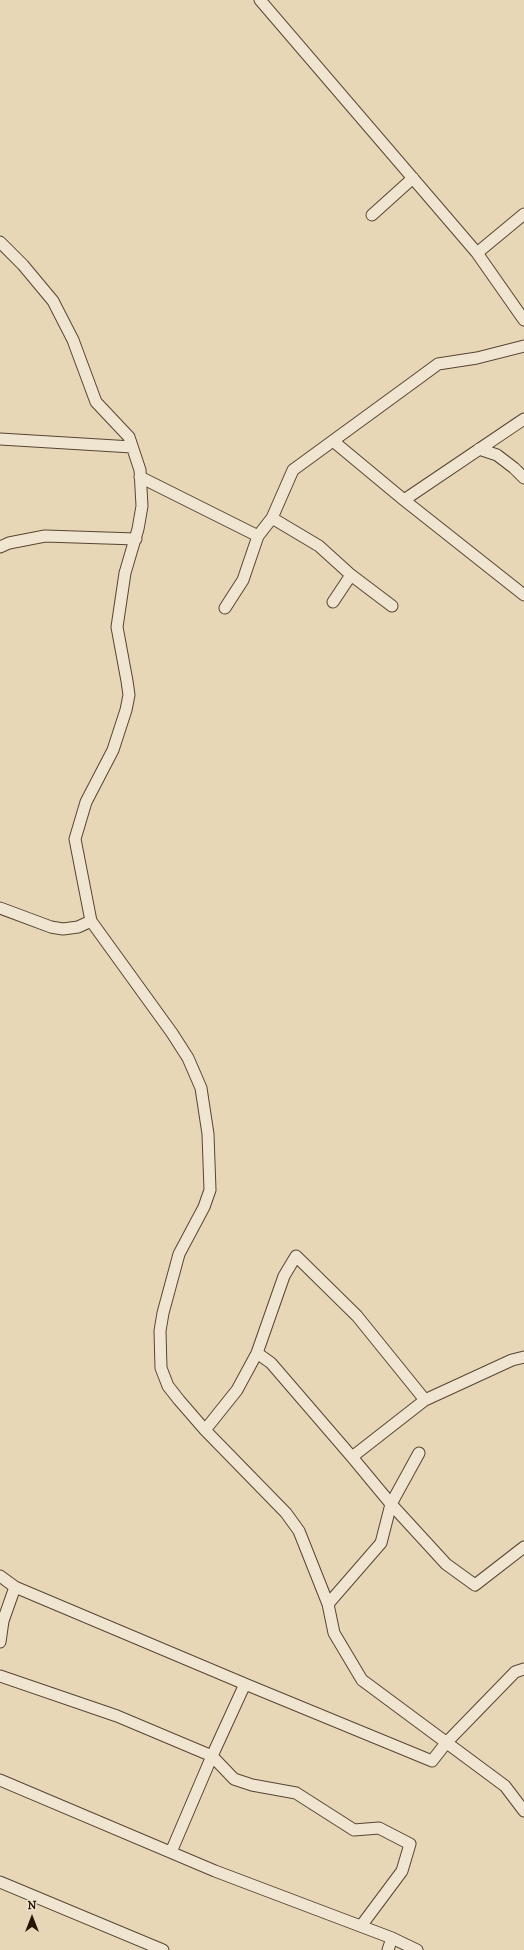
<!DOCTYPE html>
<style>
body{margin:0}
#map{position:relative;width:524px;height:1950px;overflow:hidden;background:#e8d7b7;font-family:"IM FELL DW Pica",serif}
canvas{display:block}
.north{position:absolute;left:12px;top:1898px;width:40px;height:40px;-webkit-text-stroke:3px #f0e5d0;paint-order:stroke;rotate:0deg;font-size:11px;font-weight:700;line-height:16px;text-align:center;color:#271407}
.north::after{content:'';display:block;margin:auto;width:14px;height:18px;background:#271407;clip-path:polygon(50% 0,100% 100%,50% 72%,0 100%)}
</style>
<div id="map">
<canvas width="524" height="1950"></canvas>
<div class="north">N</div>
</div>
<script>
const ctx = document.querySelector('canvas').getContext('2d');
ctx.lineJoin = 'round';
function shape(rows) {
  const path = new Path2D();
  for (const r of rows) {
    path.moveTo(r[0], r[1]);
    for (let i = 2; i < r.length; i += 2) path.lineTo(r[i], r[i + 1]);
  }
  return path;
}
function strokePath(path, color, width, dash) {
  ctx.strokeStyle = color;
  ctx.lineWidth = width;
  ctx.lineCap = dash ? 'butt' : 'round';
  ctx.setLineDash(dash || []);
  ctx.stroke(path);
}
const minor = shape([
 [260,0,477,253,524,320],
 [372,215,413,178],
 [0,242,23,265,53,301,73,340,96,402,129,437,140,470,142,506,138,529,125,573,117,627,127,681,129,695,126,710,113,750,86,802,75,839,91,921,172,1033,188,1058,201,1088,208,1134,210,1190,204,1207,179,1254,163,1313,160,1331,161,1368,168,1386,179,1400,205,1430,286,1513,299,1531,328,1604,334,1633,362,1680,505,1786,524,1811],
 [477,253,524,214],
 [524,419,404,500,524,595],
 [0,439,132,447],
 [333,441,404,500],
 [479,449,497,455,514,468,524,478],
 [140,477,258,536,272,518,293,470,419,378,438,364,477,358,524,346],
 [272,518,319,546,351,575,392,606],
 [0,547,9,543,45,536,136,539],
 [333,602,351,575],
 [225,608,243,580,258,536],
 [0,908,51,927,63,929,78,927,91,921],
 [257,1353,271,1363,352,1457,391,1504,446,1564,475,1585,524,1547],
 [425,1400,512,1360,524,1357],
 [205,1430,237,1390,257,1353,284,1276,296,1256,357,1316,425,1400,352,1457],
 [0,1576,15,1587],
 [328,1604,381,1543,391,1504,419,1453],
 [0,1642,3,1621,15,1587,245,1684],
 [0,1676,117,1716,212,1756,171,1852],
 [0,1780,215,1871,392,1938,417,1950],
 [0,1882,163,1950],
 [361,1926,402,1871,410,1844,379,1828,354,1830,296,1793,252,1785,234,1779,212,1756,245,1684,432,1761,446,1743,515,1672,524,1669],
 [388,1950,392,1938]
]);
strokePath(minor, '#574533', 13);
strokePath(minor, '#f0e5d0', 11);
</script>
